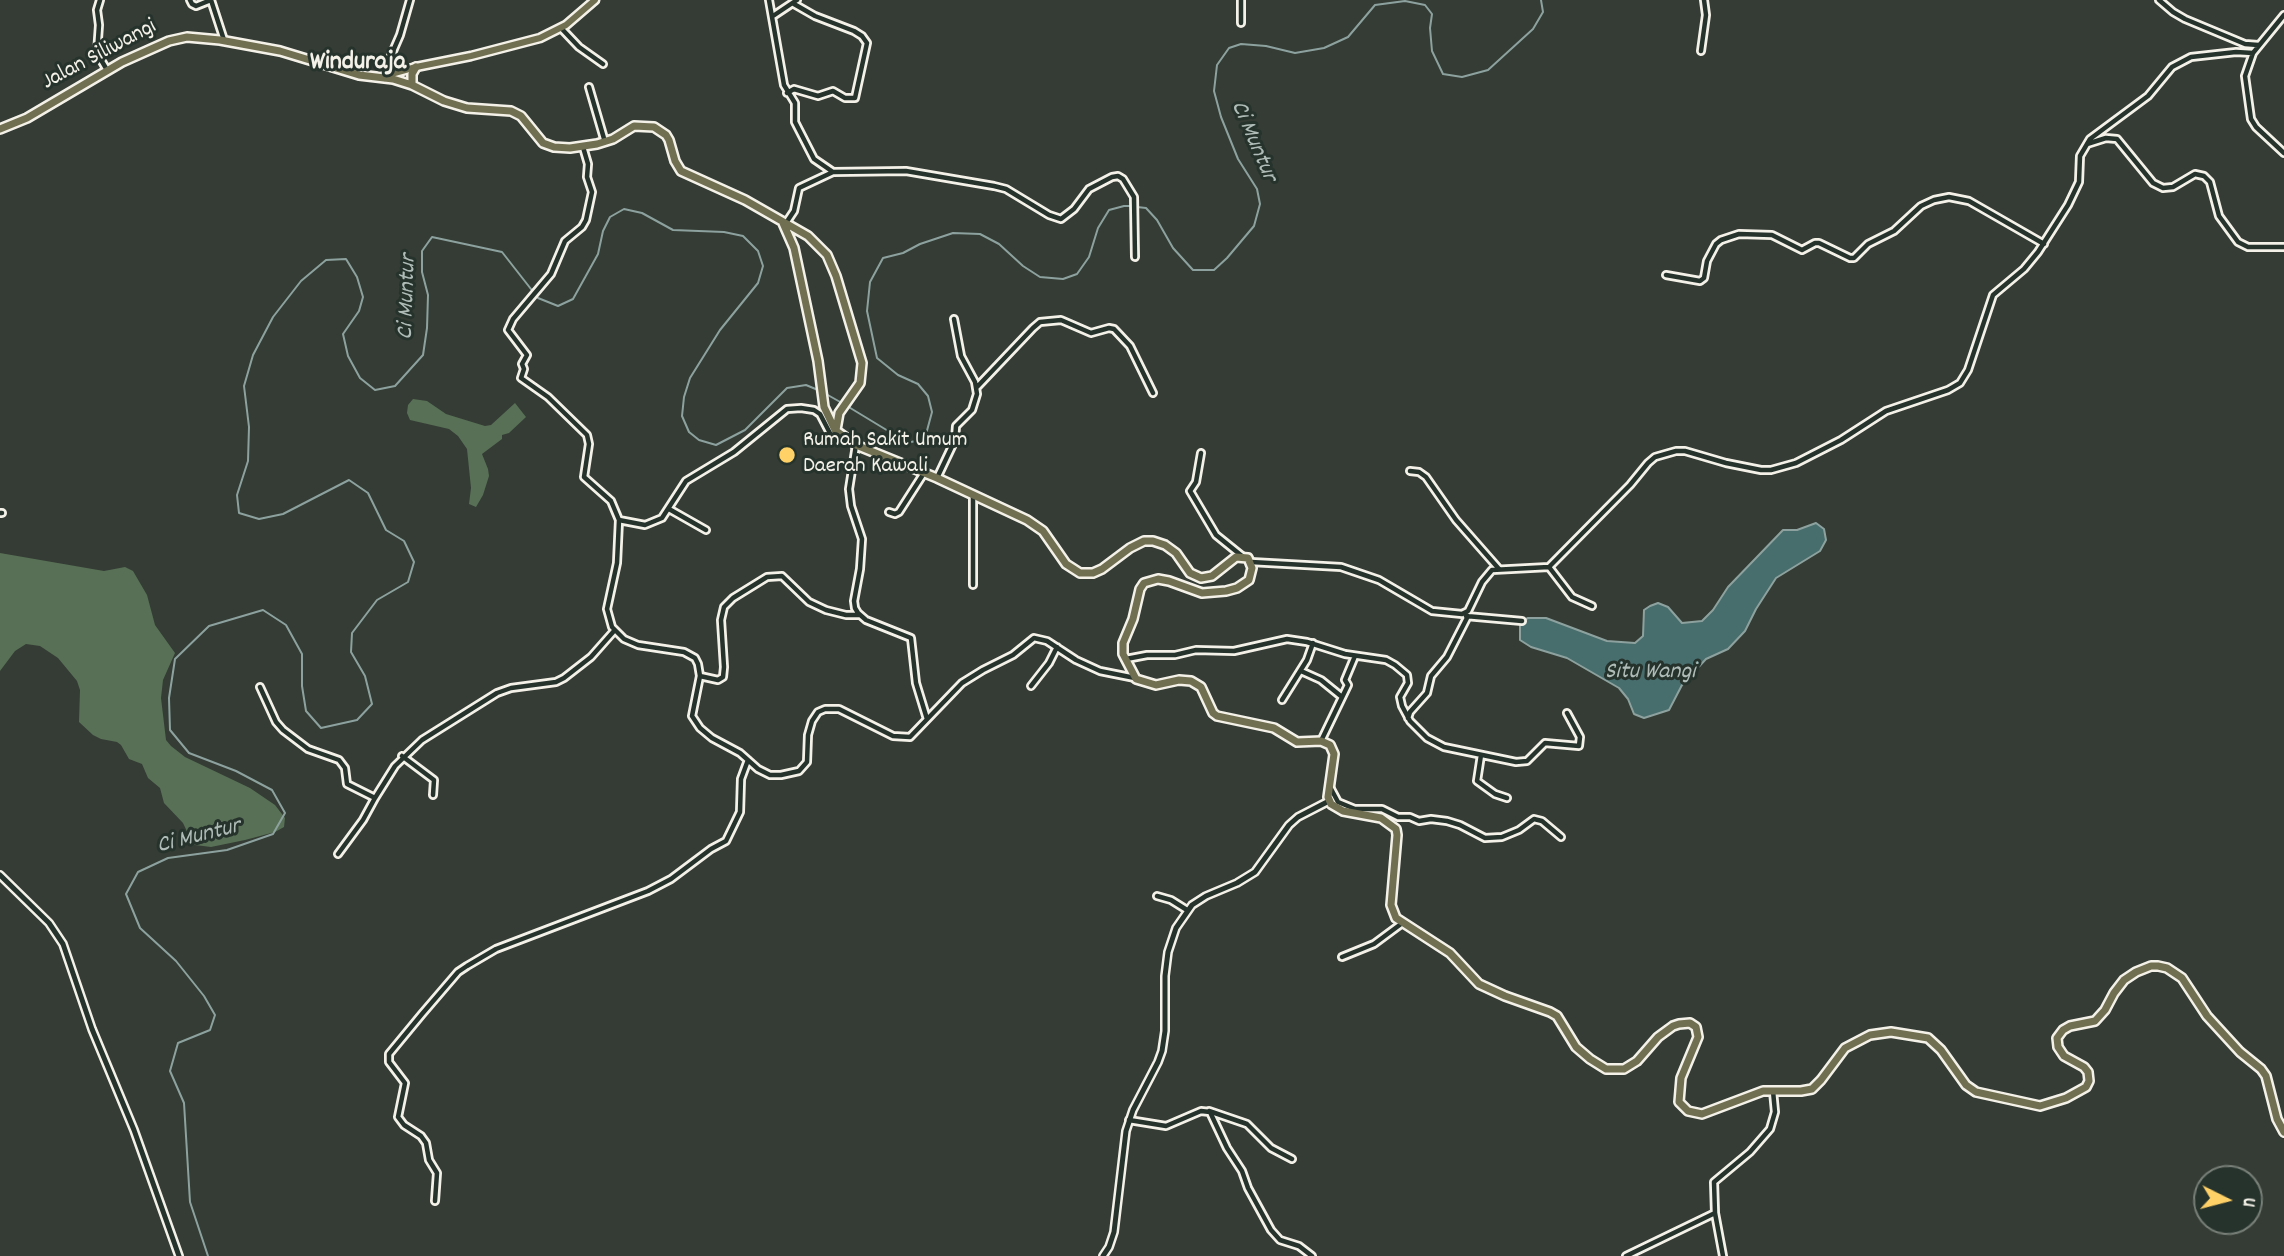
<!DOCTYPE html>
<style>
body{margin:0}
#map{position:relative;width:2284px;height:1256px;overflow:hidden;background:#343c35;font-family:Dekko,sans-serif}
canvas{display:block}
.north{position:absolute;left:2193px;top:1165px;width:70px;height:70px;box-sizing:border-box;background:#26332d;border:2px solid #787f78;border-radius:50%;rotate:96deg;font-size:19px;font-weight:700;line-height:28px;text-align:center;color:#f4f1e8}
.north::after{content:'';display:block;margin:auto;width:24px;height:32px;background:#ffd166;clip-path:polygon(50% 0,100% 100%,50% 72%,0 100%)}
</style>
<div id="map">
<canvas width="2284" height="1256"></canvas>
<div class="north">U</div>
</div>
<script>
const ctx = document.querySelector('canvas').getContext('2d');
ctx.lineJoin = 'round';
function fillPath(path, color) {
  ctx.fillStyle = color;
  ctx.fill(path, 'evenodd');
}
function shape(rows) {
  const path = new Path2D();
  for (const r of rows) {
    path.moveTo(r[0], r[1]);
    for (let i = 2; i < r.length; i += 2) path.lineTo(r[i], r[i + 1]);
  }
  return path;
}
function strokePath(path, color, width, dash) {
  ctx.strokeStyle = color;
  ctx.lineWidth = width;
  ctx.lineCap = dash ? 'butt' : 'round';
  ctx.setLineDash(dash || []);
  ctx.stroke(path);
}
function drawText(font, color, halo, rows, align = 'center') {
  ctx.font = font + ' Dekko,sans-serif';
  ctx.lineWidth = 6;
  ctx.setLineDash([]);
  ctx.textBaseline = 'middle';
  ctx.strokeStyle = halo;
  ctx.fillStyle = color;
  for (const [text, x, y, turn = 0] of rows) {
    ctx.save();
    ctx.translate(x, y);
    ctx.rotate((+turn || 0) * Math.PI / 180);
    ctx.textAlign = isNaN(turn) ? turn : align;
    if (halo) ctx.strokeText(text, 0, 0);
    ctx.fillText(text, 0, 0);
    ctx.restore();
  }
}
const green = shape([
 [413,399,427,401,446,414,485,426,491,425,515,403,526,417,509,433,502,435,502,439,482,454,488,469,489,476,483,495,476,507,469,504,471,488,467,449,458,436,449,429,410,420,407,413,408,405],
 [0,553,104,571,125,567,133,571,147,595,155,625,175,653,163,680,161,698,166,740,171,746,185,757,250,788,275,805,285,818,284,827,275,832,245,840,211,847,195,845,192,842,183,823,164,803,160,788,148,778,142,764,129,759,121,745,117,742,101,739,93,735,79,722,80,690,77,681,58,658,40,646,26,644,15,651,0,671]
]);
const water = shape([
 [1816,523,1824,529,1826,540,1820,551,1776,578,1756,609,1745,631,1728,649,1706,659,1682,685,1669,710,1644,718,1634,714,1628,699,1619,688,1567,658,1531,647,1520,640,1520,622,1528,618,1546,618,1607,641,1635,643,1643,636,1644,610,1650,606,1658,603,1668,607,1682,623,1702,621,1713,610,1728,587,1783,530,1797,530,1816,523]
]);
const stream = shape([
 [1137,207,1146,208,1157,220,1173,248,1193,270,1214,270,1227,258,1254,226,1260,204,1257,189,1238,159,1221,117,1214,91,1217,65,1229,48,1241,44,1266,46,1295,53,1324,48,1348,37,1375,5,1405,1,1425,5,1432,14,1430,28,1432,51,1443,74,1462,77,1488,70,1533,29,1543,12,1541,0],
 [826,394,842,403],
 [847,406,908,443,925,438,932,412,928,396,918,384,898,375,877,358,867,311,870,282,883,258,903,253,920,244,953,233,980,234,999,244,1023,266,1040,277,1063,279,1077,274,1089,257,1098,228,1109,210,1124,206,1131,206],
 [208,1256,190,1202,184,1103,170,1071,178,1043,210,1030,215,1015,204,996,176,961,140,928,126,894,138,872,168,858,227,850,273,834,285,813,272,790,236,771,189,753,170,730,169,698,175,659,209,626,263,610,286,625,302,654,302,686,306,711,321,728,357,720,372,704,365,676,351,652,352,633,377,600,408,582,414,562,404,541,386,530,368,493,349,480,283,514,259,519,239,513,237,495,248,461,249,427,244,386,253,355,273,317,301,281,326,260,346,259,357,277,363,297,359,311,343,334,348,356,360,378,375,390,395,386,423,355,427,328,428,295,422,272,422,251,432,237,502,252,538,298,558,306,573,299,598,254,603,231,610,217,624,209,642,213,673,230,724,232,743,236,758,251,763,266,758,283,720,330,690,378,684,397,682,416,689,432,699,440,716,445,745,430,787,388,806,385,818,390]
]);
const minor = shape([
 [100,0,97,10,99,25,97,53,107,70],
 [190,0,192,4,196,6,211,0],
 [211,0,224,40],
 [769,0,784,85,795,103,795,122,814,159,833,172,799,188,794,211,786,223],
 [1241,0,1241,23],
 [2159,0,2173,12,2185,19,2245,44,2258,45],
 [773,16,797,0],
 [561,28,579,47,603,64],
 [1701,51,1706,15,1704,0],
 [2253,53,2245,76,2251,119,2256,127,2284,153],
 [391,74,390,58,400,35,410,0],
 [589,87,605,142],
 [787,93,794,89,818,96,833,91,845,98,855,98,867,43,862,36,854,31,815,16,794,4],
 [2087,144,2106,138,2117,139,2153,183,2163,188,2173,187,2195,174,2204,176,2210,182,2219,216,2238,242,2248,247,2284,247],
 [583,147,588,164,587,177,592,192,586,220,582,227,565,241,551,274,513,319,508,330,527,355,522,364,524,369,521,378,548,397,587,435,589,444,584,477,611,501,619,520,617,563,607,609,612,627,624,639,638,645,684,652,695,658,698,664,700,676,692,716,700,728,712,738,740,753,758,769,770,775,781,775,799,771,807,762,808,735,812,721,818,712,825,709,839,709,893,736,910,737,962,683,983,670,1013,655,1034,638,1047,641,1076,660,1100,671,1135,678],
 [833,172,906,171,994,186,1006,189,1049,215,1061,219,1074,209,1089,189,1112,177,1118,176,1123,179,1134,197,1135,257],
 [1666,275,1700,281,1704,278,1707,261,1716,244,1721,240,1739,234,1772,235,1802,250,1815,243,1819,243,1850,258,1854,258,1868,244,1894,231,1921,206,1934,200,1949,197,1969,201,2044,244],
 [977,387,1033,328,1040,322,1061,320,1091,333,1109,328,1114,329,1130,346,1153,393],
 [856,445,849,489,851,506,862,539,860,569,854,601,855,608,858,613,866,620,911,638,916,683,927,719],
 [1201,453,1196,482,1190,491,1216,535,1242,556],
 [1410,471,1419,472,1426,477,1456,520,1499,569],
 [937,478,955,440,956,426,972,410,977,394,975,382,961,356,954,319],
 [973,495,973,585],
 [669,509,706,530],
 [889,512,895,514,899,512,924,473],
 [0,513,2,513],
 [619,520,645,525,662,518,686,481,734,452,787,409,801,408,814,410,820,414,832,437,840,440,845,438],
 [1251,562,1341,567,1379,580,1432,611,1462,614,1468,611,1482,582,1492,570,1549,567,1630,485,1648,463,1655,457,1676,451,1685,451,1726,463,1761,470,1771,470,1796,463,1841,440,1886,411,1948,390,1960,383,1968,370,1993,295,2024,269,2038,252,2068,205,2079,182,2080,156,2090,139,2148,96,2172,67,2191,57,2236,52,2253,53,2284,15],
 [1549,567,1572,597,1592,606],
 [1466,616,1522,621],
 [1126,659,1147,655,1175,655,1196,650,1234,651,1287,639,1307,642,1345,654,1386,660,1395,665,1407,675,1408,683,1400,697,1402,706,1410,721,1427,738,1444,747,1516,762,1527,761,1545,743,1579,746,1580,737,1567,713],
 [1301,671,1321,680,1342,697],
 [700,676,718,680,723,677,724,667,721,620,724,607,733,598,767,577,782,576,809,602,826,610,846,615,860,615],
 [1031,686,1049,663,1057,647],
 [260,687,276,722,283,730,308,749,339,760,345,768,347,784,375,798,395,766,422,740,497,693,511,688,556,682,564,678,591,657,614,631],
 [1282,700,1307,660,1313,643],
 [1408,718,1410,712,1427,693,1431,676,1447,657,1468,616],
 [1321,741,1348,685,1345,680,1355,656],
 [1481,755,1477,781,1495,794,1507,798],
 [402,756,434,780,433,795],
 [1330,787,1338,802,1355,809,1382,809,1398,817,1410,817,1419,821,1431,819,1447,821,1460,825,1485,838,1502,837,1519,830,1534,819,1542,821,1561,837],
 [338,854,363,820,375,798],
 [1157,896,1171,900,1187,910],
 [1342,957,1374,944,1401,924],
 [1209,1111,1247,1124,1271,1148,1292,1159],
 [1129,1120,1166,1126,1201,1111,1210,1112,1227,1148,1242,1171,1248,1188,1271,1230,1280,1240,1299,1246,1312,1256],
 [435,1201,437,1173,429,1160,426,1143,421,1136,404,1125,398,1117,405,1083,389,1062,389,1054,422,1014,458,972,467,966,496,949,648,891,671,879,711,849,726,841,740,812,741,779,748,760],
 [1626,1256,1715,1213],
 [1723,1256,1715,1213,1714,1182,1750,1152,1770,1129,1775,1112,1773,1091]
]);
const secondary = shape([
 [0,875,49,923,63,944,92,1029,134,1130,179,1256],
 [1103,1256,1109,1247,1114,1232,1126,1131,1133,1110,1158,1062,1162,1051,1165,1031,1165,976,1168,952,1176,928,1192,905,1206,896,1237,883,1255,872,1289,825,1298,817,1329,801]
]);
const primary = shape([
 [385,78,391,74,416,67,471,56,540,38,566,25,595,0]
]);
const trunk = shape([
 [412,85,412,74,416,67],
 [0,129,27,118,122,62,169,41,187,37,220,40,280,51,359,75,393,79,412,85,444,101,467,108,511,111,521,116,543,143,554,147,570,148,597,144,613,139,634,126,654,127,666,135,669,140,675,161,681,171,745,200,808,236,827,255,836,276,862,363,860,383,839,413,836,430],
 [783,223,794,248,818,361,824,407,835,430,856,445,937,478,1027,520,1043,531,1066,564,1080,573,1093,573,1102,569,1130,548,1144,541,1153,541,1165,545,1176,553,1190,573,1201,578,1212,576,1236,557,1248,558,1252,568,1249,580,1237,588,1226,591,1202,593,1169,581,1158,579,1144,583,1140,589,1133,619,1123,643,1123,654,1136,679,1156,685,1179,680,1191,681,1201,687,1213,713,1217,716,1274,728,1297,742,1321,741,1330,745,1334,754,1328,797,1331,804,1343,811,1381,818,1396,829,1397,835,1391,905,1396,918,1450,953,1479,984,1505,996,1550,1012,1557,1016,1576,1047,1590,1059,1606,1069,1624,1069,1637,1061,1658,1037,1673,1026,1679,1024,1690,1023,1696,1027,1698,1037,1681,1078,1679,1102,1688,1111,1702,1114,1763,1091,1801,1091,1812,1089,1821,1080,1845,1048,1870,1035,1891,1032,1928,1038,1941,1050,1966,1085,1976,1092,2040,1106,2066,1098,2086,1087,2089,1081,2088,1072,2084,1067,2064,1056,2058,1047,2057,1038,2063,1030,2070,1026,2095,1021,2105,1010,2114,993,2124,980,2136,972,2151,966,2158,966,2167,968,2182,978,2207,1016,2240,1052,2261,1069,2266,1076,2277,1119,2284,1132]
]);
const markers = [
 [787,455,9,"#ffd166"]
];
const streetNames = [
 ["Jalan Siliwangi",100,56,-28]
];
const poiNames = [
 ["Rumah Sakit Umum",803,442],
 ["Daerah Kawali",803,468]
];
const waterNames = [
 ["Ci Muntur",1252,142,67],
 ["Ci Muntur",409,297,-88],
 ["Situ Wangi",1650,674],
 ["Ci Muntur",199,838,-14]
];
const quarterNames = [
 ["Winduraja",358,64]
];
fillPath(green, '#587055');
fillPath(water, '#486d6d');
strokePath(water, '#8da29e', 2);
strokePath(stream, '#8da29e', 2);
strokePath(minor, '#f4f1e8', 10);
strokePath(secondary, '#f4f1e8', 10);
strokePath(primary, '#f4f1e8', 11);
strokePath(trunk, '#f4f1e8', 12);
strokePath(minor, '#26332d', 4.5);
strokePath(secondary, '#26332d', 5);
strokePath(primary, '#716f52', 6);
strokePath(trunk, '#716f52', 7);
for (const [x, y, r, color] of markers) {
  const dot = new Path2D();
  dot.arc(x, y, r, 0, 2 * Math.PI);
  ctx.fillStyle = color;
  ctx.fill(dot);
  strokePath(dot, '#26332d', 2.5);
}
drawText('23px', '#f4f1e8', '#26332d', streetNames);
drawText('23px', '#f4f1e8', '#26332d', poiNames, 'left');
drawText('italic 24px', '#afbcb7', '#26332d', waterNames);
drawText('bold 26px', '#f4f1e8', '#26332d', quarterNames);
</script>
